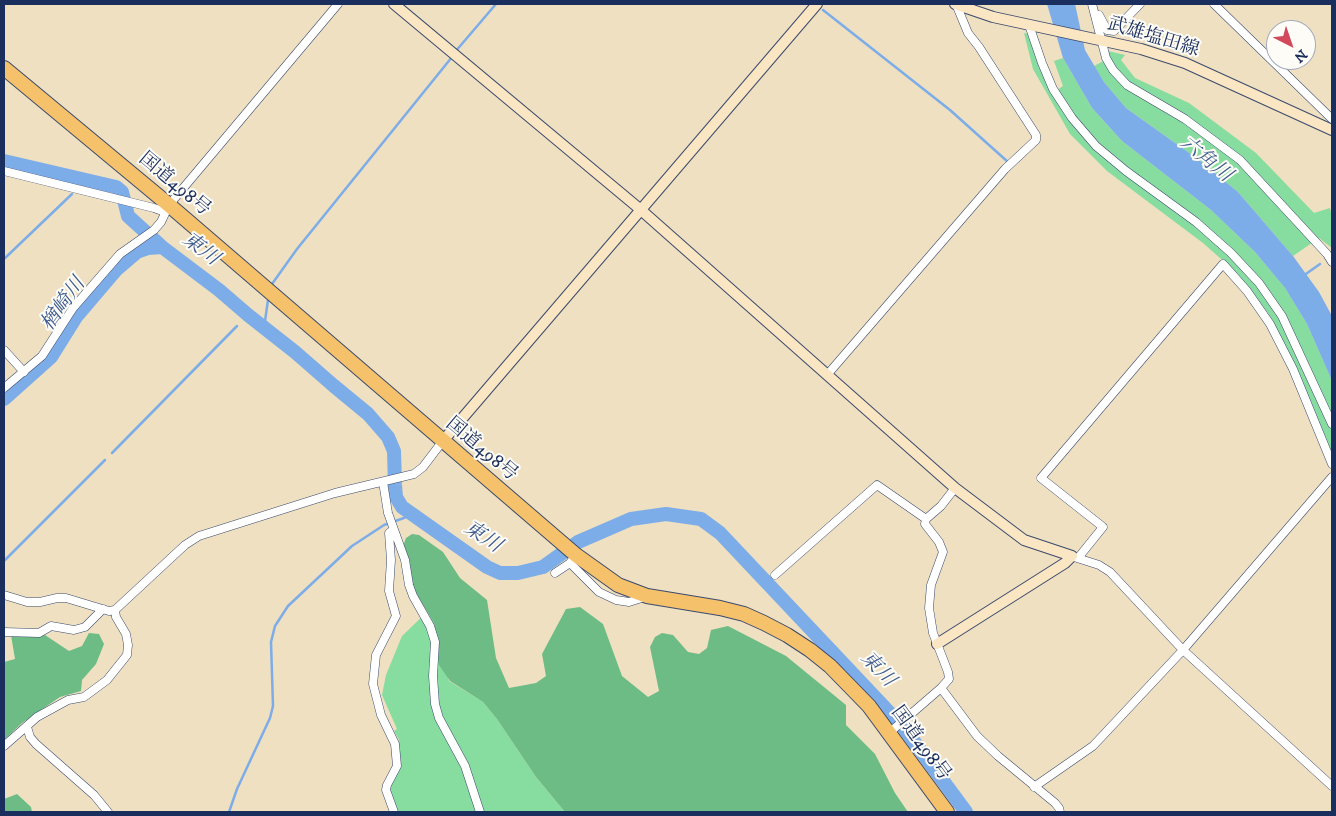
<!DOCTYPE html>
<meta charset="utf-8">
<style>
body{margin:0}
#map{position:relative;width:1336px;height:816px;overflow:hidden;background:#eee0c0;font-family:"IM FELL DW Pica",serif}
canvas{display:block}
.frame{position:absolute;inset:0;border:5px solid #1b2f5e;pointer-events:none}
.north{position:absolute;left:1266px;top:20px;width:50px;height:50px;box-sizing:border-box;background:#fdfcf7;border:1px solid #a3aaba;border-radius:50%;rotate:139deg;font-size:14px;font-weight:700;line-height:20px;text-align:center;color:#1b2f5e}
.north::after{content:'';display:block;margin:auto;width:18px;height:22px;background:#d1495b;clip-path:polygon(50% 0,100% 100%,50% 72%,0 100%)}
</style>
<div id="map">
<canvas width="1336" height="816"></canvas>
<div class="frame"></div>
<div class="north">N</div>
</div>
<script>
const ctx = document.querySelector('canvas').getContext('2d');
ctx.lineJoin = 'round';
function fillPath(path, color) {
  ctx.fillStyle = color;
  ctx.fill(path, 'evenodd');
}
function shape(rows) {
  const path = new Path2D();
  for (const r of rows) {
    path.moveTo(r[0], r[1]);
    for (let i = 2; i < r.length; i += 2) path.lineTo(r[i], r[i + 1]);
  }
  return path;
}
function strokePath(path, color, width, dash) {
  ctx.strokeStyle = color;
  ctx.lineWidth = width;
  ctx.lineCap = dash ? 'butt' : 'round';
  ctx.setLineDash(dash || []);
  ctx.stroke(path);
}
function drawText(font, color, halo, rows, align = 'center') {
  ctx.font = font + ' "IM FELL DW Pica","Noto Serif JP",serif';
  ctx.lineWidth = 4;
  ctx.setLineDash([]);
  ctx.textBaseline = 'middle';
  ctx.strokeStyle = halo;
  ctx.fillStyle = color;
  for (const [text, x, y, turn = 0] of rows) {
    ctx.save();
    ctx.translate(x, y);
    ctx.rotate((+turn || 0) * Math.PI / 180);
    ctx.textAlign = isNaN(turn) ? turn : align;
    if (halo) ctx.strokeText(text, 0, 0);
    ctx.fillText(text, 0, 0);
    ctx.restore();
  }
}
const green = shape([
 [1024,33,1029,34,1053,93,1063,86,1054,61,1063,58,1092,108,1122,141,1211,210,1255,252,1285,288,1307,324,1332,381,1332,423,1330,425,1332,431,1332,454,1296,368,1268,313,1238,274,1203,243,1107,171,1070,134,1033,69],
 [1108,51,1125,55,1121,60,1135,78,1189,103,1256,153,1314,213,1330,208,1332,217,1332,248,1319,238,1293,256,1238,192,1199,160,1126,108,1104,82,1094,66,1109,58],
 [427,612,434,623,437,640,449,681,483,702,497,719,536,777,565,812,398,812,389,789,400,768,399,740,394,731,397,729,382,695,386,675,402,636]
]);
const forest = shape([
 [412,534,419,535,443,552,460,578,487,600,496,658,509,688,536,683,546,676,542,654,566,609,580,607,603,624,622,676,648,697,659,691,650,647,655,637,662,633,673,635,688,652,699,654,707,648,711,630,728,626,786,656,846,705,846,725,875,754,895,793,908,812,565,812,536,777,497,719,483,702,450,681,439,665,434,623,414,590,409,564,403,546,406,538],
 [89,633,99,634,104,644,96,664,82,680,81,691,60,697,22,723,4,740,4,662,15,659,11,635,45,635,69,651,82,646],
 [17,794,31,807,32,812,4,812,4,799]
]);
const water = shape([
 [1047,4,1075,4,1085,50,1104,82,1126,108,1199,160,1238,192,1293,256,1319,292,1332,316,1332,381,1307,324,1285,288,1255,252,1211,210,1122,141,1092,108,1063,58]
]);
const stream = shape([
 [823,10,950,110,1008,162],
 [455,52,496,4],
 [4,259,72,194],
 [1303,276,1320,264],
 [272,284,297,249,452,57],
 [264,328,268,300],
 [112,453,237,326],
 [4,561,105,460],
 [229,812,237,789,270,718,273,706,271,642,275,626,288,606,352,546,384,525,404,518,412,514]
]);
const river = shape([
 [4,161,116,187,122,192,128,216,162,247,219,290,248,315,295,352,334,386,368,414,388,437,394,451,395,485,396,497,402,507,487,567,500,573,518,573,543,567,578,542,631,519,666,514,701,519,720,533,904,728,966,812],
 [4,399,51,357,76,317,116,270,137,252,148,248,162,247]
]);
const street = shape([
 [1092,4,1106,58,1113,70,1127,85,1185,119,1240,160,1327,254,1332,262],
 [1214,4,1332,119],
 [1099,15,1107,30,1114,31,1140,4],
 [1029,25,1042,63,1053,89,1072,118,1096,146,1126,171,1196,222,1231,253,1259,283,1282,316,1332,424],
 [4,171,154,208,165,212],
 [4,350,24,372],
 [827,375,1005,169,1036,140,1036,135,979,47,968,33,956,4],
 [4,388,42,356,73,308,120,254,154,230,161,222,169,205,338,4],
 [383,482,388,513,405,560,409,585,413,596,430,626,435,642,433,676,435,704,439,718,465,766,480,812],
 [926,519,941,506,955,488],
 [393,530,389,533,391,560,389,591,396,616,376,655,373,684,381,715,395,744,397,766,387,785,386,790,394,812],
 [576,555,570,563,599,592,616,600,629,602,645,597],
 [1074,557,1099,565,1110,572,1183,650,1332,786],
 [1078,558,1103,527,1041,478,1223,264,1247,291,1270,324,1293,369,1332,464],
 [555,573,570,563],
 [775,575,877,485,926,519,925,524,939,542,943,552,931,585,929,608,933,633,948,672,949,679,941,688,889,733],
 [4,595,27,602,40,602,57,598,66,598,109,611,115,610,185,545,199,536,335,493,414,474,423,467,442,442],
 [4,632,39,633,51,626,74,630,85,627,103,609],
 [941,688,977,736,998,756,1055,803,1059,808,1060,812],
 [27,727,30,737,36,744,94,795,108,812],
 [4,746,37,717,68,700,84,697,107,680,127,655,128,645,126,634,116,617,115,610],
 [1034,787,1093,746,1183,650,1332,477]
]);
const secondary = shape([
 [394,4,641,210,955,488,1024,540,1072,556,1065,563,937,644],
 [955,4,993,17,1141,49,1185,63,1332,130],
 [442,442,817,4]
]);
const highway = shape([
 [4,68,169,205,576,555,618,585,647,596,720,608,744,614,764,623,787,635,810,650,830,666,869,706,947,812]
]);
const streetNames = [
 ["武雄塩田線",1153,38,17],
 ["国道498号",174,185,40],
 ["国道498号",481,450,40],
 ["国道498号",920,744,54]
];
const waterNames = [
 ["六角川",1205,160,39],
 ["東川",200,250,37],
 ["楢崎川",64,305,-54],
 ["東川",482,538,33],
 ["東川",877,670,47]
];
fillPath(green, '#87dc9f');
fillPath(forest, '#6dbc86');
fillPath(water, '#7dade8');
strokePath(stream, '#7dade8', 2.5);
strokePath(river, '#7dade8', 14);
strokePath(street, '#3b4a6d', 9);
strokePath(secondary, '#3b4a6d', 12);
strokePath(highway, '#3b4a6d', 16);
strokePath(street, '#fff', 8);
strokePath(secondary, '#fbe6c4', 10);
strokePath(highway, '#f5c16b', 14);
drawText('19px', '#1b2f5e', '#fdfcf7', streetNames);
drawText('italic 20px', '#3d5b8e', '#fdfcf7', waterNames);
</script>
